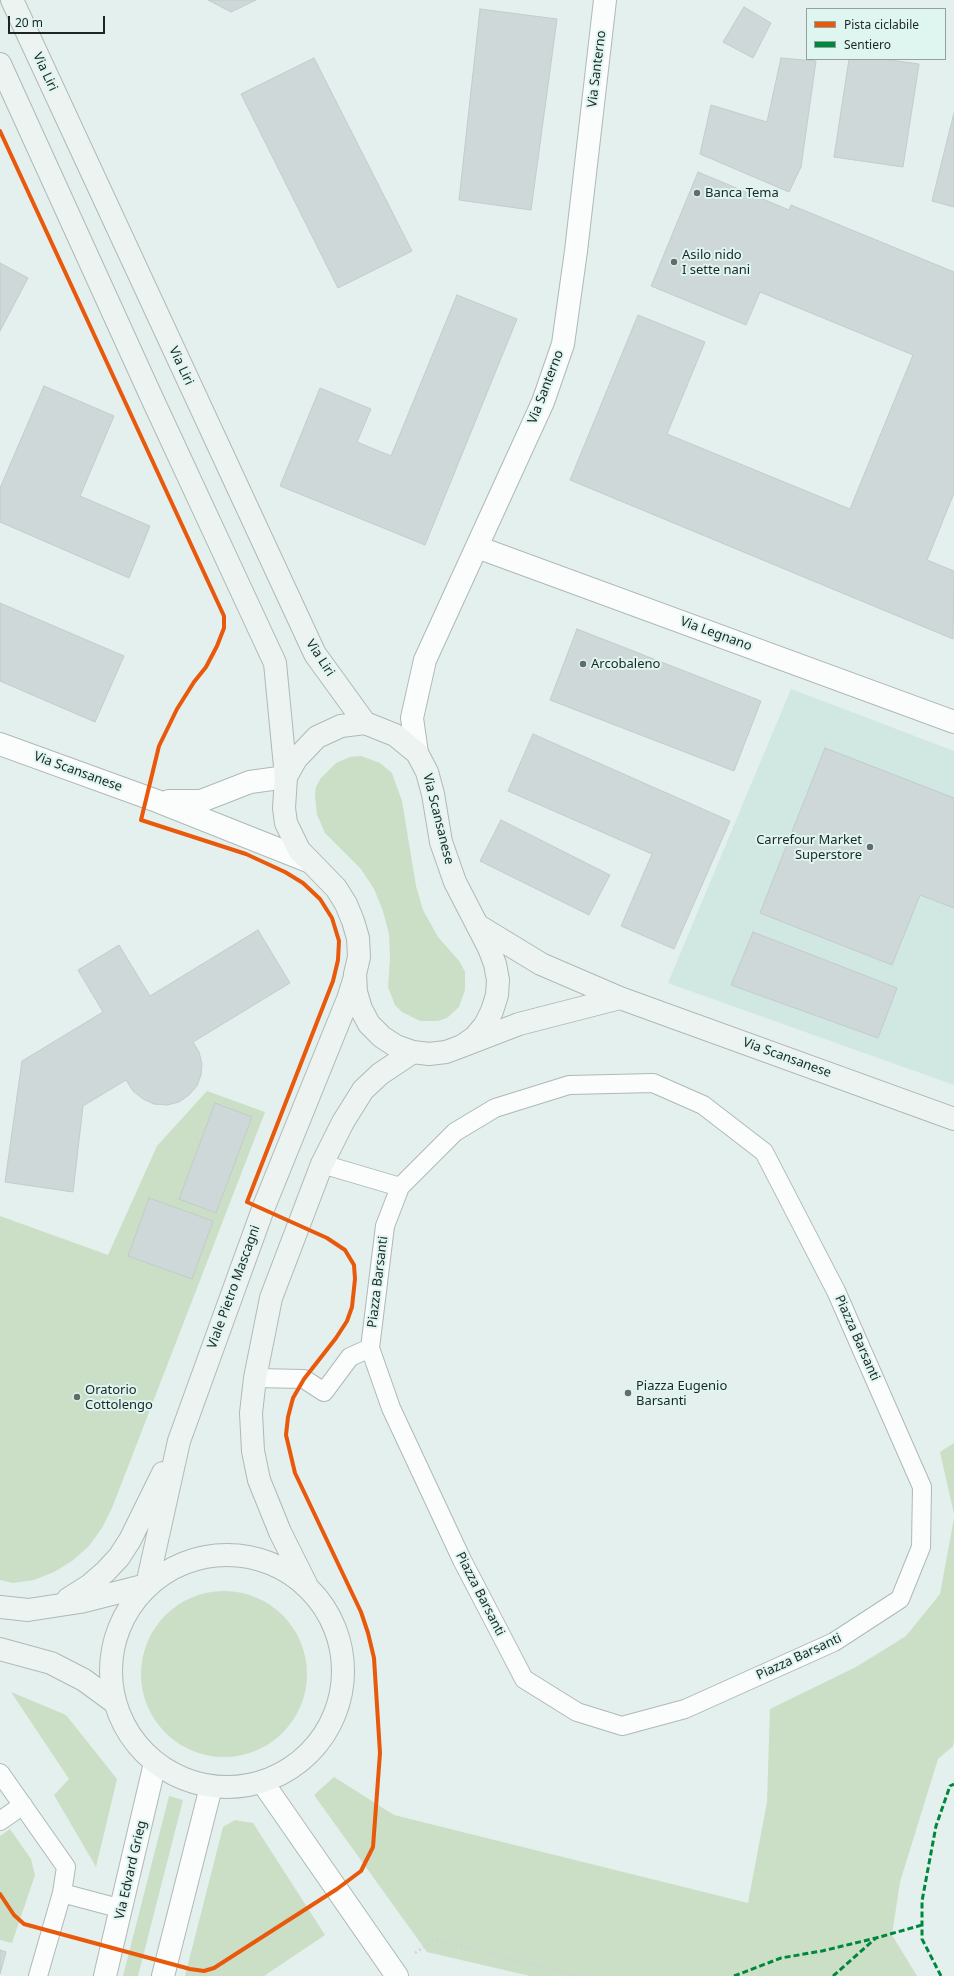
<!DOCTYPE html>
<style>
body{margin:0}
#map{position:relative;width:954px;height:1976px;overflow:hidden;background:#e3f0ed;font-family:"Noto Sans",sans-serif}
canvas{display:block}
.legend{position:absolute;left:806px;top:8px;width:140px;height:52px;box-sizing:border-box;background:#def5f0;border:1px solid #91a29e;margin:0;padding:5px 7px;list-style:none;font-size:12px;color:#1d2624}
.legend li{display:flex;align-items:center;gap:8px;height:20px}
.legend b{width:20px;border:1px solid #91a29e}
.scale{position:absolute;left:8px;top:16px;width:97px;height:18px;box-sizing:border-box;border:2px solid #1d2624;border-top:0;padding-left:5px;font-size:12px;line-height:14px;white-space:nowrap;color:#1d2624;-webkit-text-stroke:3px #def5f0;paint-order:stroke}
</style>
<div id="map">
<canvas width="954" height="1976"></canvas>
<ul class="legend">
<li><b style="height:5px;background:#e8590c"></b>Pista ciclabile</li>
<li><b style="height:5px;background:#00873e"></b>Sentiero</li>
</ul>
<div class="scale">20 m</div>
</div>
<script>
const ctx = document.querySelector('canvas').getContext('2d');
ctx.lineJoin = 'round';
function fillPath(path, color) {
  ctx.fillStyle = color;
  ctx.fill(path, 'evenodd');
}
function shape(rows) {
  const path = new Path2D();
  for (const r of rows) {
    if (r.length === 3) {
      path.moveTo(r[0] + r[2], r[1]);
      path.arc(r[0], r[1], r[2], 0, 2 * Math.PI);
      continue;
    }
    path.moveTo(r[0], r[1]);
    for (let i = 2; i < r.length; i += 2) path.lineTo(r[i], r[i + 1]);
  }
  return path;
}
function strokePath(path, color, width, dash) {
  ctx.strokeStyle = color;
  ctx.lineWidth = width;
  ctx.lineCap = dash ? 'butt' : 'round';
  ctx.setLineDash(dash || []);
  ctx.stroke(path);
}
function drawText(font, color, halo, rows, align = 'center') {
  ctx.font = font + ' "Noto Sans",sans-serif';
  ctx.lineWidth = 4;
  ctx.setLineDash([]);
  ctx.textBaseline = 'middle';
  ctx.strokeStyle = halo;
  ctx.fillStyle = color;
  for (const [text, x, y, turn = 0] of rows) {
    ctx.save();
    ctx.translate(x, y);
    ctx.rotate((+turn || 0) * Math.PI / 180);
    ctx.textAlign = isNaN(turn) ? turn : align;
    if (halo) ctx.strokeText(text, 0, 0);
    ctx.fillText(text, 0, 0);
    ctx.restore();
  }
}
const built = shape([
 [791,689,954,751,954,1085,668,983]
]);
const green = shape([
 [361,756,380,763,392,773,402,801,416,886,423,910,438,937,460,962,465,972,465,990,459,1007,447,1018,438,1021,420,1021,402,1012,395,1005,388,987,390,959,389,934,383,911,374,889,361,869,325,833,317,815,315,795,316,787,321,778,336,763,350,757],
 [207,1091,265,1112,112,1508,102,1528,89,1546,72,1561,54,1572,34,1580,13,1583,0,1580,0,1216,108,1255,157,1146],
 [954,1443,954,1514,940,1452],
 [954,1518,954,1740,953,1746,938,1759,900,1882,892,1935,917,1976,530,1976,427,1952,314,1795,334,1777,394,1815,748,1903,767,1802,770,1709,856,1667,906,1636,940,1594],
 [224,1674,83],
 [11,1692,66,1715,117,1779,96,1867,54,1795,69,1779],
 [169,1796,183,1800,138,1976,123,1976],
 [235,1820,253,1823,325,1935,264,1976,185,1976,223,1827],
 [10,1829,31,1859,35,1875,12,1943,0,1940,0,1836]
]);
const building = shape([
 [208,0,256,0,231,12,208,0],
 [744,7,771,23,753,58,723,42,744,7],
 [480,9,557,19,531,210,459,200,480,9],
 [314,58,412,251,338,288,241,94,314,58],
 [781,58,816,61,801,167,789,192,700,154,711,105,767,122,781,58],
 [849,59,883,59,919,64,903,167,834,157,849,59],
 [954,113,954,207,932,201,954,113],
 [698,172,789,210,791,205,954,272,954,493,927,560,954,571,953,639,570,480,638,315,705,342,667,434,850,509,913,355,760,292,746,325,651,286,698,172],
 [0,263,28,278,0,331,0,263],
 [457,295,517,319,425,545,280,486,320,388,371,409,357,442,391,456,457,295],
 [44,386,114,416,80,496,150,526,129,578,0,522,0,488,44,386],
 [0,603,124,656,95,722,0,681,0,603],
 [577,629,761,701,734,771,550,700,577,629],
 [533,734,730,821,674,949,621,926,652,854,508,791,533,734],
 [825,748,954,798,954,908,920,895,892,965,760,913,825,748],
 [501,820,610,875,589,915,480,861,501,820],
 [258,930,290,983,193,1042,199,1052,202,1064,201,1075,197,1086,189,1095,179,1102,167,1105,154,1104,143,1099,133,1091,126,1080,83,1106,73,1192,5,1182,22,1061,103,1012,78,970,119,945,150,996,258,930],
 [753,932,897,988,878,1038,731,985,753,932],
 [215,1103,252,1117,216,1213,179,1199,215,1103],
 [149,1198,213,1221,192,1279,128,1256,149,1198],
 [0,1950,6,1952,0,1974,0,1950]
]);
const path = shape([
 [415,1953,434,1940,579,1976]
]);
const service = shape([
 [653,1083,703,1105,764,1152,836,1291,922,1487,921,1547,900,1599,834,1642,685,1709,622,1726,577,1712,524,1679,462,1560,391,1408,370,1348,385,1226,400,1187,455,1132,495,1108,569,1085,653,1083],
 [322,1164,400,1187],
 [255,1378,304,1379,324,1392,350,1357,370,1348],
 [0,1773,66,1867,62,1893,38,1976],
 [0,1821,23,1805],
 [62,1893,122,1909]
]);
const minor = shape([
 [477,547,954,722],
 [0,744,157,801,308,861],
 [417,753,412,718,425,660,543,402,563,344,576,251,605,0],
 [169,801,201,801,250,782,286,777],
 [263,1783,397,1976],
 [105,1976,155,1763],
 [163,1976,211,1787]
]);
const secondary = shape([
 [12,0,315,654,365,723],
 [0,64,151,396,275,663,286,777],
 [477,925,541,964,620,998,954,1119],
 [462,1046,475,1037,485,1025,492,1011,497,995,498,980,495,964,489,948,455,882,441,842,433,794,427,772,417,753,395,735,365,723,341,726,317,737,296,759,286,777,284,808,286,823,299,850,336,888,346,904,353,921,358,938,359,957,355,974,356,992,361,1009,369,1024,382,1037,396,1046,413,1052,429,1054,446,1052,462,1046,519,1024,620,998],
 [227,1671,116],
 [306,1584,280,1532,259,1480,253,1451,251,1413,255,1378,271,1298,322,1164,343,1122,363,1090,380,1074,413,1052],
 [68,1599,90,1585,106,1571,119,1557,130,1540,163,1473],
 [0,1607,28,1610,80,1602,147,1585,179,1441,263,1209,348,999,354,980],
 [0,1649,51,1663,84,1680,114,1702]
]);
const quiet = shape([
 [734,1976,781,1958,822,1951,876,1938],
 [833,1976,876,1938,922,1925],
 [941,1976,922,1939,922,1901,936,1826,950,1786,954,1784]
]);
const cycleway = shape([
 [0,131,224,616,224,628,217,646,206,667,194,682,177,709,159,746,141,820,246,854,285,872,303,883,320,899,332,918,339,941,338,960,333,981,247,1202,327,1238,345,1250,354,1265,355,1279,352,1307,347,1321,336,1338,304,1379,293,1398,288,1417,286,1435,295,1473,361,1612,368,1633,374,1658,380,1753,373,1847,361,1871,337,1889,214,1968,204,1971,190,1969,24,1924,14,1915,0,1894]
]);
const markers = [
 [697,193,4,"#626d6a"],
 [674,262,4,"#626d6a"],
 [583,664,4,"#626d6a"],
 [870,847,4,"#626d6a"],
 [628,1393,4,"#626d6a"],
 [77,1397,4,"#626d6a"]
];
const streetNames = [
 ["Via Santerno",597,69,-83],
 ["Via Liri",45,72,65],
 ["Via Liri",181,366,65],
 ["Via Santerno",546,387,-69],
 ["Via Legnano",716,634,20],
 ["Via Liri",320,658,57],
 ["Via Scansanese",78,772,20],
 ["Via Scansanese",438,819,76],
 ["Via Scansanese",787,1058,20],
 ["Piazza Barsanti",378,1282,-83],
 ["Viale Pietro Mascagni",234,1287,-70],
 ["Piazza Barsanti",857,1338,66],
 ["Piazza Barsanti",480,1594,63],
 ["Piazza Barsanti",799,1657,-25],
 ["Via Edvard Grieg",131,1870,-77]
];
const poiNames = [
 ["Banca Tema",705,193],
 ["Asilo nido",682,255],
 ["I sette nani",682,270],
 ["Arcobaleno",591,664],
 ["Carrefour Market",862,840,"right"],
 ["Superstore",862,855,"right"],
 ["Piazza Eugenio",636,1386],
 ["Barsanti",636,1401],
 ["Oratorio",85,1390],
 ["Cottolengo",85,1405]
];
fillPath(built, '#d1e7e2');
fillPath(green, '#cadfc6');
fillPath(building, '#ced8d8');
strokePath(building, '#c2cccb', 1);
strokePath(service, '#afb9b7', 20);
strokePath(minor, '#afb9b7', 24);
strokePath(secondary, '#afb9b7', 24);
strokePath(path, '#d0d4d4', 2.5, [2, 3]);
strokePath(service, '#fbfdfc', 18);
strokePath(minor, '#fbfdfc', 22);
strokePath(secondary, '#edf3f0', 22);
strokePath(quiet, '#00873e', 3, [6, 3]);
strokePath(cycleway, '#e8590c', 4);
for (const [x, y, r, color] of markers) {
  const dot = new Path2D();
  dot.arc(x, y, r, 0, 2 * Math.PI);
  ctx.fillStyle = color;
  ctx.fill(dot);
  strokePath(dot, '#def5f0', 1.5);
}
drawText('13px', '#1d2624', '#def5f0', streetNames);
drawText('13px', '#1d2624', '#def5f0', poiNames, 'left');
</script>
